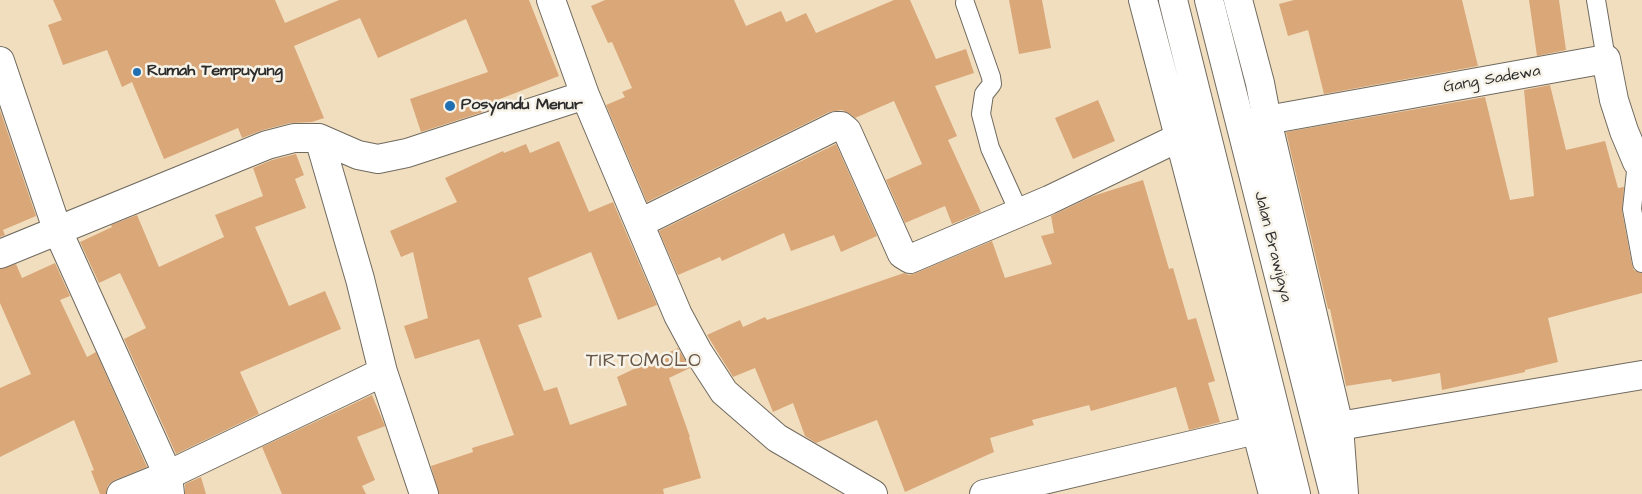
<!DOCTYPE html>
<style>
body{margin:0}
canvas{display:block;background:#f1debf}
</style>
<canvas width="1642" height="494"></canvas>
<script>
const ctx = document.querySelector('canvas').getContext('2d');
ctx.lineJoin = 'round';
function fillPath(path, color) {
  ctx.fillStyle = color;
  ctx.fill(path, 'evenodd');
}
function shape(rows) {
  const path = new Path2D();
  for (const r of rows) {
    path.moveTo(r[0], r[1]);
    for (let i = 2; i < r.length; i += 2) path.lineTo(r[i], r[i + 1]);
  }
  return path;
}
function strokePath(path, color, width, dash) {
  ctx.strokeStyle = color;
  ctx.lineWidth = width;
  ctx.lineCap = dash ? 'butt' : 'round';
  ctx.setLineDash(dash || []);
  ctx.stroke(path);
}
function drawText(font, color, halo, rows, align = 'center') {
  ctx.font = font + ' "Architects Daughter",sans-serif';
  ctx.lineWidth = 5;
  ctx.setLineDash([]);
  ctx.textBaseline = 'middle';
  ctx.strokeStyle = halo;
  ctx.fillStyle = color;
  for (const [text, x, y, turn = 0] of rows) {
    ctx.save();
    ctx.translate(x, y);
    ctx.rotate((+turn || 0) * Math.PI / 180);
    ctx.textAlign = isNaN(turn) ? turn : align;
    if (halo) ctx.strokeText(text, 0, 0);
    ctx.fillText(text, 0, 0);
    ctx.restore();
  }
}
const building = shape([
 [53,0,275,0,285,23,339,0,529,0,559,76,487,104,489,110,421,132,410,99,488,72,466,19,378,58,360,18,294,46,324,118,312,122,290,123,263,130,242,138,238,128,164,159,132,82,122,87,107,50,63,65,48,25,62,20],
 [605,0,734,0,746,26,781,11,786,22,806,13,816,33,894,0,910,0,936,59,966,49,974,73,935,86,957,136,948,140,981,212,952,224,945,206,905,223,886,180,922,164,894,101,855,118,850,114,842,110,829,112,647,202,606,105,625,97,622,92,632,88,612,42,608,43,591,6],
 [1009,0,1042,0,1051,48,1019,54],
 [1294,0,1462,0,1478,66,1324,94,1308,30,1288,36,1279,4],
 [1529,0,1559,0,1566,50,1537,56],
 [1550,85,1566,150,1605,141,1618,188,1624,187,1622,211,1632,265,1634,270,1642,273,1642,293,1548,318,1558,362,1525,370,1525,372,1442,390,1440,373,1392,382,1391,379,1346,386,1330,309,1328,309,1286,132,1485,97,1510,200,1534,196,1524,90],
 [1098,100,1115,141,1073,159,1055,118],
 [0,110,36,216,3,230,5,235,0,237],
 [559,141,589,212,613,202,657,305,618,320,591,252,528,278,542,317,518,325,544,391,557,387,570,425,627,405,617,377,678,348,690,368,669,378,690,437,689,437,701,478,663,489,664,494,439,494,431,466,473,452,472,448,514,435,479,339,415,359,404,326,428,318,413,252,401,257,390,231,457,202,445,178,503,151,504,153,526,144,530,153],
 [836,144,877,236,841,252,834,235,791,251,784,233,722,261,720,257,678,275,659,231],
 [296,154,304,175,295,179,306,208,255,227,289,306,325,291,341,329,240,372,259,414,176,454,124,339,146,328,120,273,99,283,80,242,112,227,111,225,137,215,159,267,224,237,215,215,263,196,253,168,272,160],
 [1143,180,1169,269,1173,268,1188,320,1196,318,1215,381,1208,383,1220,422,1189,430,1176,387,1091,411,1089,405,1032,420,1034,425,990,438,994,452,905,492,877,420,816,443,805,436,793,403,773,412,755,368,733,377,707,335,740,320,743,327,765,317,767,320,904,273,909,275,916,273,992,241,1005,278,1052,264,1041,236,1054,233,1051,216,1093,196],
 [55,263,70,296,60,300,87,357,96,352,147,467,115,480,108,485,106,494,100,494,91,471,94,470,74,420,0,457,0,388,31,374,0,303,0,269,16,264,22,278],
 [372,395,385,426,357,437,375,480,362,486,366,494,282,494,262,447],
 [201,477,206,494,185,494,185,484]
]);
const lane = shape([
 [1596,0,1606,59],
 [965,3,991,77,992,84,984,94,981,114,990,148,1019,212],
 [1637,162,1632,209,1642,263]
]);
const street = shape([
 [551,0,585,95,678,315,698,352,724,392,777,438,873,494],
 [0,61,57,229,168,475,170,494],
 [1267,120,1606,59,1614,100,1624,131,1637,162,1642,162],
 [319,138,360,279,383,372,424,494],
 [640,223,836,126,841,126,847,131,902,254,910,259,1049,200,1178,138],
 [0,254,267,145,294,138,319,138,358,155,378,159,407,153,585,95],
 [1339,426,1642,375],
 [121,494,168,475,383,372],
 [984,494,1256,430]
]);
const secondary = shape([
 [1238,0,1260,83,1267,120,1339,426,1344,494]
]);
const highway = shape([
 [1143,0,1273,494],
 [1173,0,1296,494],
 [1209,0,1334,494]
]);
const markers = [
 [137,72,5,"#1f6fb2"],
 [450,106,6,"#1f6fb2"]
];
const poiNames = [
 ["Rumah Tempuyung",147,72],
 ["Posyandu Menur",461,106]
];
const streetNames = [
 ["Gang Sadewa",1492,80,-10],
 ["Jalan Brawijaya",1272,247,76]
];
const quarterNames = [
 ["TIRTOMOLO",644,362]
];
fillPath(building, '#daa779');
strokePath(lane, '#706a5f', 20);
strokePath(street, '#706a5f', 30);
strokePath(secondary, '#706a5f', 30);
strokePath(highway, '#706a5f', 30);
strokePath(lane, '#fff', 18);
strokePath(street, '#fff', 28);
strokePath(secondary, '#fff', 28);
strokePath(highway, '#fff', 28);
for (const [x, y, r, color] of markers) {
  const dot = new Path2D();
  dot.arc(x, y, r, 0, 2 * Math.PI);
  ctx.fillStyle = color;
  ctx.fill(dot);
  strokePath(dot, '#f7f3e8', 2);
}
drawText('bold 16px', '#2b2b2b', '#f7f3e8', poiNames, 'left');
drawText('16px', '#2b2b2b', '#f7f3e8', streetNames);
ctx.letterSpacing = '1px';
drawText('19px', '#685646', '#f7f3e8', quarterNames);
ctx.letterSpacing = '0px';
</script>
